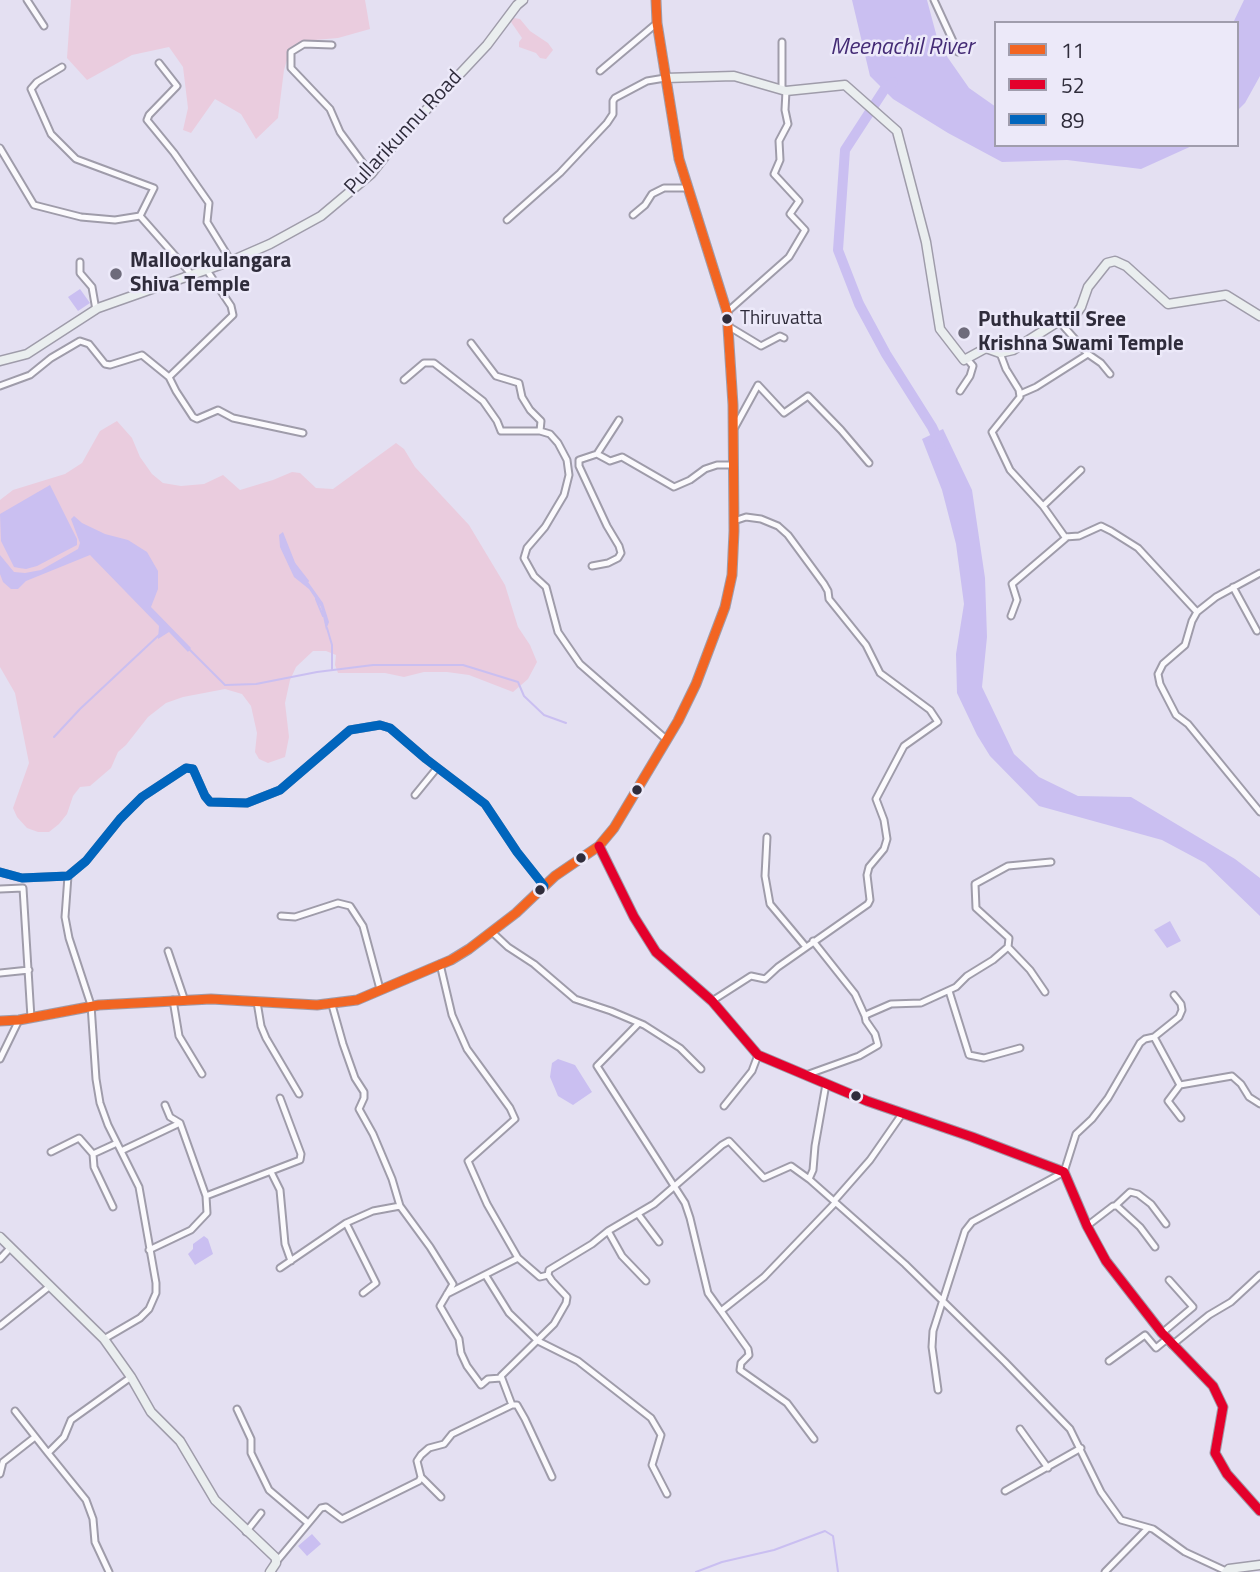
<!DOCTYPE html>
<style>
body{margin:0}
#map{position:relative;width:1260px;height:1572px;overflow:hidden;background:#e4e0f2;font-family:"Titillium Web",sans-serif}
canvas{display:block}
.legend{position:absolute;left:994px;top:21px;width:245px;height:126px;box-sizing:border-box;background:#ece9f9;border:2px solid #a09dad;margin:0;padding:9px 12px;list-style:none;font-size:21px;color:#2f2c3b}
.legend li{display:flex;align-items:center;gap:14px;height:35px}
.legend b{width:35px;border:2px solid #a09dad}
</style>
<div id="map">
<canvas width="1260" height="1572"></canvas>
<ul class="legend">
<li><b style="height:9px;background:#f26522"></b>11</li>
<li><b style="height:9px;background:#e4002b"></b>52</li>
<li><b style="height:9px;background:#0065bd"></b>89</li>
</ul>
</div>
<script>
const ctx = document.querySelector('canvas').getContext('2d');
ctx.lineJoin = 'round';
function fillPath(path, color) {
  ctx.fillStyle = color;
  ctx.fill(path, 'evenodd');
}
function shape(rows) {
  const path = new Path2D();
  for (const r of rows) {
    path.moveTo(r[0], r[1]);
    for (let i = 2; i < r.length; i += 2) path.lineTo(r[i], r[i + 1]);
  }
  return path;
}
function strokePath(path, color, width, dash) {
  ctx.strokeStyle = color;
  ctx.lineWidth = width;
  ctx.lineCap = dash ? 'butt' : 'round';
  ctx.setLineDash(dash || []);
  ctx.stroke(path);
}
function drawText(font, color, halo, rows, align = 'center') {
  ctx.font = font + ' "Titillium Web",sans-serif';
  ctx.lineWidth = 5;
  ctx.setLineDash([]);
  ctx.textBaseline = 'middle';
  ctx.strokeStyle = halo;
  ctx.fillStyle = color;
  for (const [text, x, y, turn = 0] of rows) {
    ctx.save();
    ctx.translate(x, y);
    ctx.rotate((+turn || 0) * Math.PI / 180);
    ctx.textAlign = isNaN(turn) ? turn : align;
    if (halo) ctx.strokeText(text, 0, 0);
    ctx.fillText(text, 0, 0);
    ctx.restore();
  }
}
const green = shape([
 [71,0,365,0,370,29,338,38,303,41,290,50,284,70,278,118,256,139,241,114,215,99,191,133,183,130,188,108,183,67,169,47,132,55,87,80,67,58],
 [514,18,520,19,530,31,548,43,553,50,546,59,540,58,536,53,519,47,519,42,522,38,511,22],
 [117,421,132,438,140,457,152,474,163,483,181,486,204,484,223,475,240,490,273,480,292,472,300,473,316,488,333,489,396,443,404,449,415,467,469,525,505,585,518,627,530,645,537,662,528,679,513,692,469,675,447,672,424,672,404,677,385,673,338,673,335,665,336,655,326,651,313,651,296,667,290,680,285,703,289,737,285,757,268,763,259,759,255,752,257,733,251,706,242,694,225,689,183,697,166,703,148,717,126,745,118,752,111,768,90,786,80,787,73,796,67,814,59,824,49,832,38,832,27,828,17,817,13,808,29,763,15,693,0,667,0,500,13,490,65,474,82,463,100,431]
]);
const water = shape([
 [852,0,927,0,939,45,969,88,996,107,996,145,1194,145,1141,169,1067,160,1002,162,948,133,893,99,870,76],
 [1244,0,1260,0,1260,76,1245,103,1237,111,1237,23,1233,23],
 [80,289,90,303,78,311,68,297],
 [943,429,972,490,985,578,987,637,982,687,1014,754,1039,777,1078,796,1131,797,1235,859,1260,878,1260,916,1205,863,1162,840,1039,806,990,756,977,735,957,693,956,654,964,604,956,544,942,490,922,439],
 [50,485,77,539,77,545,37,566,26,569,19,568,14,567,1,541,0,514],
 [74,516,82,523,105,534,128,540,147,552,158,571,158,589,151,607,191,648,188,652,169,632,158,639,159,626,90,555,26,581,18,589,11,589,3,582,0,574,0,555,14,572,25,573,41,570,78,549,80,543,71,519],
 [283,532,296,565,323,603,329,622,326,630,321,607,309,589,294,577,280,547,279,535],
 [1170,921,1181,941,1167,948,1154,930],
 [558,1059,575,1065,592,1092,573,1105,558,1096,550,1077,552,1063],
 [204,1236,208,1239,213,1254,195,1265,188,1254,193,1249,193,1244],
 [312,1534,321,1544,307,1556,298,1546]
]);
const stream = shape([
 [294,563,308,581],
 [316,599,323,616],
 [327,628,332,645,332,670],
 [188,648,225,685,256,684,317,672,373,665,463,665,518,682,524,696,544,715,566,723],
 [54,737,80,709,159,635],
 [696,1572,722,1562,774,1550,825,1531,833,1536,838,1572]
]);
const river = shape([
 [893,82,884,90,845,150,838,250,859,304,886,354,932,427,940,444]
]);
const street = shape([
 [27,0,44,26],
 [934,0,958,52],
 [332,45,304,44,291,52,291,68,330,109,340,132,371,174],
 [159,63,177,86,149,115,147,120,174,153,209,203,207,222,231,261],
 [62,67,37,82,31,89,51,134,76,159,154,188,140,216],
 [600,71,657,23],
 [782,90,782,42],
 [0,148,34,205,81,217,115,220,140,216],
 [633,215,645,205,652,194,664,188,686,188],
 [140,216,192,275],
 [507,220,560,173,607,123,613,114,613,101,615,98,647,81,665,78],
 [80,262,80,273,92,287,96,310],
 [206,269,231,306,233,315,169,377,176,391,193,417,197,419,218,410,233,418,303,433],
 [727,312,789,257,805,230,790,214,799,201,774,174,780,160,779,141,788,124,785,110,786,91],
 [1059,321,1088,354],
 [728,326,761,346,780,336,784,338],
 [471,343,496,376,519,383,522,397,530,410,541,421,540,431],
 [1000,353,1006,369,1019,390,1020,397,992,432,1010,470,1043,506,1065,537,1079,536,1101,526,1111,531,1138,548,1197,612,1216,597,1260,573],
 [404,380,424,363,434,363,483,401,497,421,501,431,540,431,550,434,558,443,567,460,569,475,564,495,545,527,527,548,524,558,534,576,546,587,558,632,580,664,667,740],
 [0,386,30,375,51,358,80,341,89,344,105,364,110,365,142,355,169,377],
 [960,391,970,376,973,366,967,359],
 [1020,394,1036,387,1088,354,1101,363,1110,374],
 [735,427,758,385,784,413,808,396,841,430,869,463],
 [597,454,619,420],
 [1043,506,1081,470],
 [592,566,608,563,618,558,621,553,619,546,607,526,579,466,579,460,597,454,610,461,622,457,674,487,690,480,705,469,717,465,732,465],
 [1233,587,1257,631],
 [1197,612,1192,621,1185,645,1163,664,1158,674,1160,684,1176,715,1188,724,1260,812],
 [1011,616,1017,600,1012,584,1067,537],
 [415,795,437,768],
 [767,837,765,876,770,904,806,947],
 [0,872,22,878,68,876,86,861,120,819,142,797,186,768,193,769,205,796,210,802,247,803,280,790,350,730,380,725,390,728,426,759,485,804,517,852,544,886],
 [68,876,65,917,69,938,91,1005,96,1079,100,1103,108,1125,139,1187,156,1283,156,1293,149,1309,140,1318,104,1339],
 [0,889,23,888,31,1018],
 [281,916,295,917,338,903,350,906,363,926,380,989],
 [492,932,508,947,534,964,575,999,611,1011,644,1025,680,1048,701,1069],
 [813,941,855,994,865,1016],
 [1008,947,1030,970,1045,992],
 [168,951,185,1001],
 [440,964,452,1015,467,1049,510,1108,515,1119,468,1161,487,1204,518,1258,540,1277,548,1275],
 [0,973,29,970],
 [949,991,969,1055,984,1058,1020,1048],
 [173,1000,179,1036,202,1074],
 [712,1001,751,976,765,979,778,967,868,904,870,900,867,875,869,867,884,849,887,839,884,820,876,799,904,746,938,722,930,710,880,673,866,645,829,599,828,591,824,584,788,535,778,526,761,519,746,517,734,521],
 [257,1002,261,1026,266,1038,299,1094],
 [332,1005,343,1044,355,1078,364,1092,364,1098,359,1109,373,1134,392,1179,400,1206,373,1211,346,1223,376,1283,363,1293],
 [639,1023,597,1066,685,1203,690,1218,708,1293,721,1311,764,1277,835,1203],
 [1154,1037,1180,1085,1168,1101,1181,1118],
 [0,1059,19,1020],
 [806,1075,859,1056,878,1045,875,1034,866,1021,865,1016,868,1014,891,1004,921,1003,956,987,967,976,993,960,1008,947,1009,938,976,908,975,884,1008,866,1051,862],
 [826,1084,815,1146,813,1170,809,1179,905,1264,1005,1362,1070,1429,1101,1492,1121,1520,1153,1529,1185,1552,1226,1571],
 [1180,1085,1232,1076,1241,1084,1249,1097,1260,1104],
 [724,1106,752,1071,758,1055],
 [121,1151,180,1123,170,1117,165,1105],
 [51,1152,79,1138,93,1154],
 [271,1172,280,1190,285,1244,291,1261],
 [206,1196,300,1160,301,1154,280,1098],
 [834,1201,870,1160,902,1114],
 [400,1206,430,1247,453,1284,440,1306,459,1339,461,1353,467,1366,481,1385,488,1379,501,1378],
 [1115,1206,1130,1192,1138,1194,1151,1204,1166,1224],
 [113,1207,94,1167,93,1154,117,1143],
 [638,1214,659,1242],
 [1087,1226,1113,1206,1117,1206,1140,1227,1155,1247],
 [608,1231,622,1256,646,1281],
 [149,1250,191,1230,207,1213,206,1196,180,1123],
 [0,1259,11,1247],
 [280,1268,346,1223],
 [486,1276,509,1313,538,1341,578,1361,651,1418,661,1435,652,1465,667,1494],
 [447,1294,518,1258],
 [721,1311,748,1349,749,1355,741,1363,740,1370,787,1403,814,1439],
 [0,1326,50,1286],
 [1162,1333,1193,1307,1169,1280],
 [1172,1345,1209,1315,1231,1302,1260,1275],
 [1109,1361,1145,1335,1156,1348,1167,1339],
 [938,1390,932,1347,933,1331,965,1231,972,1222,1064,1172,1076,1134,1092,1119,1108,1098,1140,1043,1145,1039,1154,1037,1179,1017,1182,1010,1181,1004,1174,995],
 [512,1405,517,1405,525,1419,552,1477],
 [237,1409,251,1439,251,1453,269,1490,308,1523],
 [15,1411,48,1453],
 [1020,1429,1048,1468],
 [0,1474,3,1462,35,1437],
 [421,1477,441,1497],
 [1005,1491,1081,1448],
 [246,1532,261,1513],
 [277,1561,321,1508,326,1507,342,1519,419,1481,421,1477,417,1461,421,1455,429,1448,444,1444,452,1434,512,1405,501,1376,554,1324,566,1303,567,1297,552,1281,548,1275,549,1270,592,1244,608,1231,654,1204,722,1145,729,1141,764,1178,791,1166,809,1179],
 [109,1572,95,1542,93,1519,86,1500,48,1453,64,1437,71,1420,131,1377],
 [1105,1572,1148,1528]
]);
const secondary = shape([
 [665,78,734,76,786,91,845,85,897,131,926,242,940,329,964,360,986,348,1000,353,1013,350,1059,321,1076,314,1081,307,1088,287,1107,263,1115,261,1126,266,1168,304,1226,295,1260,316],
 [0,361,27,354,98,308,231,261,270,244,321,216,371,174,397,141,487,45,517,5,523,0],
 [599,846,634,917,656,952,712,1001,758,1055,867,1101,972,1137,1064,1172,1087,1226,1106,1261,1162,1333,1213,1386,1223,1407,1215,1453,1227,1474,1260,1511],
 [0,1021,19,1020,99,1005,211,999,317,1005,357,1000,451,960,469,949,516,913,555,876,599,846,614,828,678,721,696,684,725,607,732,575,734,531,733,405,727,312,679,159,657,23,656,0],
 [0,1237,104,1339,131,1377,151,1412,180,1441,215,1500,276,1558,276,1563,270,1572],
 [1226,1572,1229,1569,1260,1565]
]);
const bus1 = shape([
 [0,1021,19,1020,99,1005,211,999,317,1005,357,1000,451,960,469,949,516,913,555,876,599,846,614,828,678,721,696,684,725,607,732,575,734,531,733,405,727,312,679,159,657,23,656,0]
]);
const bus2 = shape([
 [599,846,634,917,656,952,712,1001,758,1055,867,1101,972,1137,1064,1172,1087,1226,1106,1261,1162,1333,1213,1386,1223,1407,1215,1453,1227,1474,1260,1511]
]);
const bus3 = shape([
 [0,872,22,878,68,876,86,861,120,819,142,797,186,768,193,769,205,796,210,802,247,803,280,790,350,730,380,725,390,728,426,759,485,804,517,852,544,886]
]);
const markers = [
 [116,274,7,"#6e6b7b"],
 [727,319,6,"#2f2c3b"],
 [964,333,7,"#6e6b7b"],
 [637,790,6,"#2f2c3b"],
 [581,858,6,"#2f2c3b"],
 [540,890,6,"#2f2c3b"],
 [856,1096,6,"#2f2c3b"]
];
const busNames = [
 ["Thiruvatta",740,319]
];
const streetNames = [
 ["Pullarikunnu Road",404,133,-47]
];
const poiNames = [
 ["Malloorkulangara",130,262],
 ["Shiva Temple",130,286],
 ["Puthukattil Sree",978,321],
 ["Krishna Swami Temple",978,345]
];
const waterNames = [
 ["Meenachil River",902,48]
];
fillPath(green, '#eaccde');
fillPath(water, '#cabff1');
strokePath(stream, '#cabff1', 2);
strokePath(river, '#cabff1', 10);
strokePath(street, '#9f9caa', 9);
strokePath(secondary, '#9f9caa', 11);
strokePath(street, '#fbfafd', 5);
strokePath(secondary, '#eaeeef', 8);
strokePath(bus1, '#f26522', 9);
strokePath(bus2, '#e4002b', 9);
strokePath(bus3, '#0065bd', 9);
for (const [x, y, r, color] of markers) {
  const dot = new Path2D();
  dot.arc(x, y, r, 0, 2 * Math.PI);
  ctx.fillStyle = color;
  ctx.fill(dot);
  strokePath(dot, '#ece9f9', 2.5);
}
drawText('19px', '#2f2c3b', '#ece9f9', busNames, 'left');
drawText('21px', '#2f2c3b', '#ece9f9', streetNames);
drawText('bold 21px', '#2f2c3b', '#ece9f9', poiNames, 'left');
drawText('italic 23px', '#442b75', '#ece9f9', waterNames);
</script>
